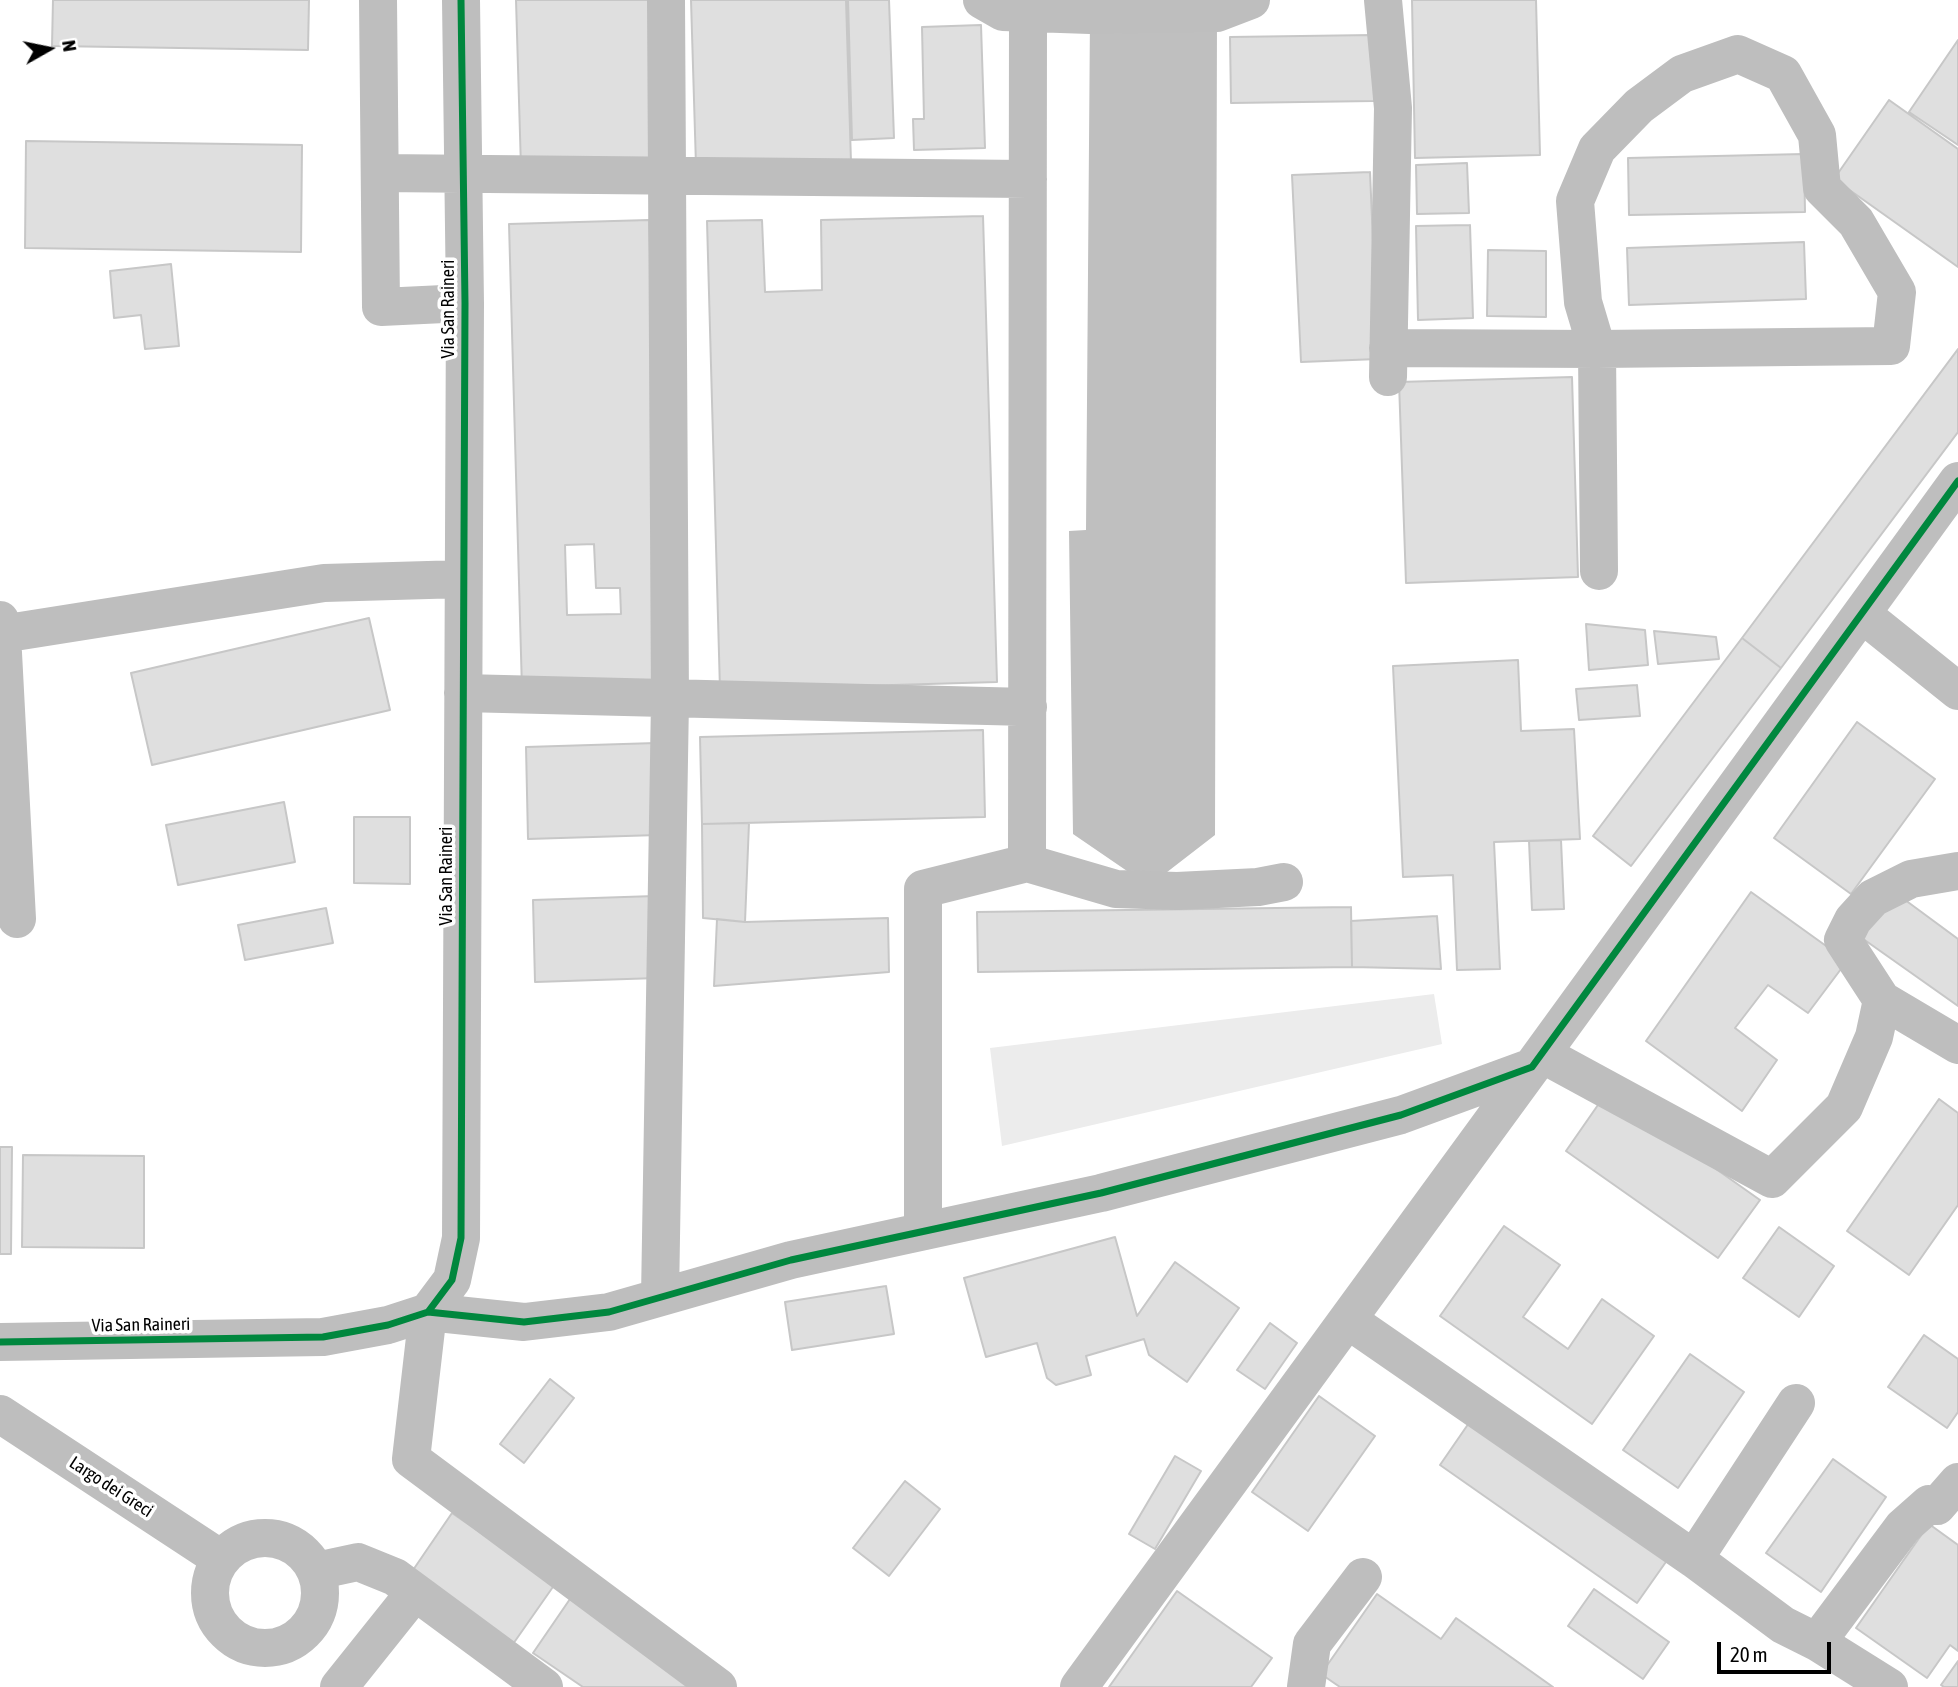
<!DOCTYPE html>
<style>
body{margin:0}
#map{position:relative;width:1958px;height:1687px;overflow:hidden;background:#fff;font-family:"Asap Condensed",sans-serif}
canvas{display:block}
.north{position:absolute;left:14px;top:14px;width:70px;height:70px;-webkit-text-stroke:5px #fff;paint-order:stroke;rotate:81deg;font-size:19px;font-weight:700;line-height:28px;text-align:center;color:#000}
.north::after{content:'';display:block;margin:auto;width:24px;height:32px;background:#000;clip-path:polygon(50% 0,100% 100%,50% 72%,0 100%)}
.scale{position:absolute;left:1717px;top:1642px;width:114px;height:32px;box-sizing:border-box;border:4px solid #000;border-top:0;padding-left:9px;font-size:21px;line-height:24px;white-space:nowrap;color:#000;-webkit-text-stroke:5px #fff;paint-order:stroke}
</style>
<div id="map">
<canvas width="1958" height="1687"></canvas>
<div class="north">N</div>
<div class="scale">20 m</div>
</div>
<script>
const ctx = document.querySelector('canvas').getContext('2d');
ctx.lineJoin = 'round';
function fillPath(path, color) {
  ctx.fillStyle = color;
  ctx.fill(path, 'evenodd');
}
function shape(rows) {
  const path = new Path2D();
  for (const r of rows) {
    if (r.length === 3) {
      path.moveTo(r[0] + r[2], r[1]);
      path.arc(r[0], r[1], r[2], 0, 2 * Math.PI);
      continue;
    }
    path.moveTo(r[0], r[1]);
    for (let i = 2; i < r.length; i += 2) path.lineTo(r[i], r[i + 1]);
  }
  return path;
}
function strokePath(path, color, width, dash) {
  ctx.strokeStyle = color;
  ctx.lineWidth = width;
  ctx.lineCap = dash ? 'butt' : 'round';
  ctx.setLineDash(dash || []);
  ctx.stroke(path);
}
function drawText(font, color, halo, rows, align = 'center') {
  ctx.font = font + ' "Asap Condensed",sans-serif';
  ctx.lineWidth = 7;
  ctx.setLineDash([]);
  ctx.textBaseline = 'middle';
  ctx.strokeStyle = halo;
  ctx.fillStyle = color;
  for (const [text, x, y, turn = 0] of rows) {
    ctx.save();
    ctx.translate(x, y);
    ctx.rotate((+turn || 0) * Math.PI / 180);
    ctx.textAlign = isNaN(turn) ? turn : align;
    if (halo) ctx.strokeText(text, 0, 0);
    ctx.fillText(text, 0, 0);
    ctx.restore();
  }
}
const green = shape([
 [1434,994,1442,1044,1002,1146,990,1048]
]);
const water = shape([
 [1217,13,1215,835,1149,886,1073,834,1069,531,1086,530,1090,15]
]);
const building = shape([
 [53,0,309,0,308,50,52,46,53,0],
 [516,0,657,0,662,165,521,168,516,0],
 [691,0,846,0,851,162,696,166,691,0],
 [848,0,889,0,894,138,852,140,848,0],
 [1412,0,1536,0,1540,155,1415,158,1412,0],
 [981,25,985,148,914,150,913,119,924,119,922,27,981,25],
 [1373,35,1374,101,1231,103,1230,37,1373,35],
 [1958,40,1958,145,1909,112,1958,40],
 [1889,100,1958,149,1958,267,1834,179,1889,100],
 [26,141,302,145,301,252,25,248,26,141],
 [1804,154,1805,212,1629,215,1628,158,1804,154],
 [1467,163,1469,213,1417,214,1416,165,1467,163],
 [1370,172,1378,359,1301,362,1292,175,1370,172],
 [983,216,997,682,720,690,707,221,762,220,765,292,822,290,821,220,983,216],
 [649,220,663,685,522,690,509,224,649,220],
 [594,544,596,588,620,588,621,614,567,615,565,545,594,544],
 [1470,225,1473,318,1418,320,1416,226,1470,225],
 [1804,242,1806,299,1629,305,1627,248,1804,242],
 [1488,250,1546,251,1546,317,1487,316,1488,250],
 [171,264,179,346,145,349,141,315,114,318,110,271,171,264],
 [1958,349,1958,432,1781,668,1742,638,1958,349],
 [1572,377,1578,577,1406,583,1399,382,1572,377],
 [369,618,390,710,152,765,131,673,369,618],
 [1586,624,1645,630,1648,665,1589,670,1586,624],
 [1654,631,1716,637,1719,659,1658,664,1654,631],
 [1742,638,1781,668,1631,866,1593,836,1742,638],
 [1518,660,1521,731,1574,729,1580,839,1494,842,1500,969,1457,970,1453,875,1403,877,1393,666,1518,660],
 [1637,685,1640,716,1579,720,1576,689,1637,685],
 [1857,722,1935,779,1851,894,1774,838,1857,722],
 [983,730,985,817,702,824,700,737,983,730],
 [656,743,658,835,528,839,526,747,656,743],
 [284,802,295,862,178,885,166,825,284,802],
 [354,817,410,817,410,884,354,883,354,817],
 [749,823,745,922,703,918,702,824,749,823],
 [1561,840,1564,909,1532,910,1529,841,1561,840],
 [1751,892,1847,961,1808,1013,1768,985,1735,1028,1777,1060,1742,1111,1646,1041,1751,892],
 [1897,894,1958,939,1958,1006,1859,936,1897,894],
 [655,896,658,978,535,982,533,900,655,896],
 [1351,907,1352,967,978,972,977,912,1351,907],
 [326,908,333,943,245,960,238,925,326,908],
 [1437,916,1441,969,1352,967,1351,921,1437,916],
 [888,918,889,972,714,986,717,919,745,922,888,918],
 [1607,1092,1760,1200,1718,1258,1566,1151,1607,1092],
 [1939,1099,1958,1113,1958,1205,1909,1275,1847,1231,1939,1099],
 [0,1147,12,1147,11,1254,0,1254,0,1147],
 [23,1155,144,1156,144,1248,22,1247,23,1155],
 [1504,1226,1560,1265,1523,1317,1568,1349,1602,1299,1654,1336,1592,1424,1440,1316,1504,1226],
 [1779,1227,1834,1266,1799,1317,1743,1278,1779,1227],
 [1115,1237,1137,1316,1175,1262,1239,1308,1187,1382,1149,1355,1144,1339,1086,1356,1091,1375,1056,1385,1047,1378,1037,1343,986,1357,964,1278,1115,1237],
 [886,1286,894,1334,792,1350,785,1302,886,1286],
 [1270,1323,1297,1343,1265,1389,1237,1370,1270,1323],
 [1924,1335,1958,1359,1958,1412,1947,1428,1888,1387,1924,1335],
 [1690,1354,1744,1392,1678,1488,1623,1450,1690,1354],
 [550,1379,574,1398,524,1463,500,1444,550,1379],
 [1319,1396,1375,1436,1308,1531,1252,1492,1319,1396],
 [1471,1420,1668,1559,1637,1603,1440,1465,1471,1420],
 [1175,1456,1201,1471,1155,1549,1129,1534,1175,1456],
 [1833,1459,1886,1497,1821,1592,1766,1553,1833,1459],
 [905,1481,940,1509,889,1576,853,1548,905,1481],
 [452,1513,555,1584,513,1644,411,1573,452,1513],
 [1929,1524,1958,1545,1958,1651,1950,1645,1927,1678,1856,1628,1929,1524],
 [1594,1589,1669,1642,1643,1679,1568,1626,1594,1589],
 [1177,1591,1272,1658,1251,1687,1109,1687,1177,1591],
 [1377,1594,1441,1639,1456,1618,1553,1687,1340,1687,1321,1674,1377,1594],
 [570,1599,697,1687,583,1687,533,1653,570,1599],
 [1958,1661,1958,1687,1944,1687,1941,1685,1958,1661]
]);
const minor = shape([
 [378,0,381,307,465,303],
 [982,0,1003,12,1090,15,1217,13,1251,0],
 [1383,0,1393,108,1388,377],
 [1028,13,1027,863,1116,889,1177,891,1258,887,1284,882],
 [380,173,1028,179],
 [1388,348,1597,349,1891,346,1897,292,1856,222,1822,188,1817,135,1783,74,1738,54,1682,74,1639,106,1597,149,1575,201,1583,302,1597,349,1599,571],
 [1862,614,1958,691],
 [0,620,2,634,324,583,463,579],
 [2,634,17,919],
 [463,693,1028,707],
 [1882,1000,1843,940,1853,920,1873,898,1911,879,1958,871],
 [1542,1054,1772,1179,1844,1107,1874,1037,1882,1000,1958,1045],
 [923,1231,923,889,1027,863],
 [660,1297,670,700,666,0],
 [428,1312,524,1322,609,1312,791,1260,1101,1193,1401,1115,1532,1067,1958,481],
 [428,1312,411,1459,718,1687],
 [1348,1320,1694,1559,1783,1625,1817,1642,1889,1687],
 [0,1342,323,1337,388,1325,428,1312,452,1280,461,1238,465,303,461,0],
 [0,1414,221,1559],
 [265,1593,55],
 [1694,1559,1796,1403],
 [316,1571,358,1562,395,1577,544,1687],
 [1817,1642,1903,1527,1929,1504,1937,1506,1958,1482],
 [339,1687,415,1592],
 [1079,1687,1532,1067],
 [1306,1687,1312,1644,1363,1577]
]);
const cycleway = shape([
 [428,1312,524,1322,609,1312,791,1260,1101,1193,1401,1115,1532,1067,1958,481],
 [0,1342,323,1337,388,1325,428,1312,452,1280,461,1238,465,303,461,0]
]);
const streetNames = [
 ["Via San Raineri",448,309,-90],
 ["Via San Raineri",446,876,-90],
 ["Via San Raineri",141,1325,-1],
 ["Largo dei Greci",111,1487,33]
];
fillPath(green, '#ececec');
fillPath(water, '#bfbfbf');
fillPath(building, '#dfdfdf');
strokePath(building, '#c7c7c7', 2);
strokePath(minor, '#bebebe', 38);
strokePath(cycleway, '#00873e', 7);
drawText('18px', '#000', '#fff', streetNames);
</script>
